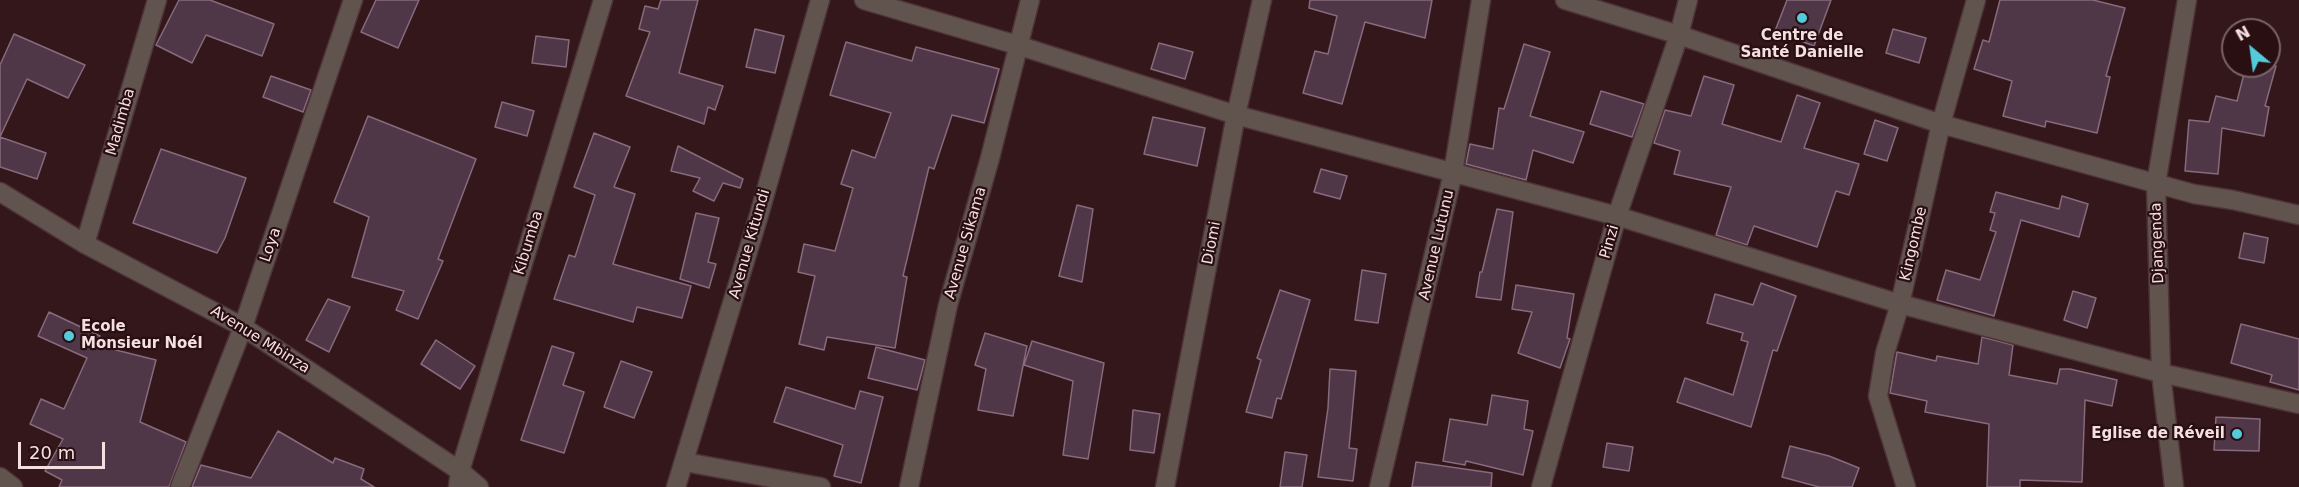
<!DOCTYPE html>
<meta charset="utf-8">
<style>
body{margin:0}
#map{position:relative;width:2299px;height:487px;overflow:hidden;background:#33171b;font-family:"DejaVu Sans",sans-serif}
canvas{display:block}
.north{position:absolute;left:2221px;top:18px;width:60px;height:60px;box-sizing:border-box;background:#290e12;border:2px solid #7a6265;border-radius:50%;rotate:331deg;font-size:16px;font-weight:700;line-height:24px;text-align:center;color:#f4dfe1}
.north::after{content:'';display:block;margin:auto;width:21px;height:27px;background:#53cbdb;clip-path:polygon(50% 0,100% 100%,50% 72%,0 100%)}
.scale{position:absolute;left:18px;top:442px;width:87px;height:27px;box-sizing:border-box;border:3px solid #f4dfe1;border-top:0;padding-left:8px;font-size:18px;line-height:21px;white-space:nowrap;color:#f4dfe1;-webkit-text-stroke:4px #290e12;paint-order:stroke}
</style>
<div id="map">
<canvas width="2299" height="487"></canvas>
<div class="north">N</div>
<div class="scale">20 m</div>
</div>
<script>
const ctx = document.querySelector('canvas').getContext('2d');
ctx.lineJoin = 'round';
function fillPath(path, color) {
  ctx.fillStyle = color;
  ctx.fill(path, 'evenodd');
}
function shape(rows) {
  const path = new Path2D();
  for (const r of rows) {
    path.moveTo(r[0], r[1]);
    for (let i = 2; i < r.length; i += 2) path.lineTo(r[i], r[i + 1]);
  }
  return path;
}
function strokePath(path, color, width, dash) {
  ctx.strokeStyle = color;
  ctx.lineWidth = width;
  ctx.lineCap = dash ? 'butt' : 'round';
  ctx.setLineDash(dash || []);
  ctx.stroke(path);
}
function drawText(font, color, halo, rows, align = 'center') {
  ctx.font = font + ' "DejaVu Sans",sans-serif';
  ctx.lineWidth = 4.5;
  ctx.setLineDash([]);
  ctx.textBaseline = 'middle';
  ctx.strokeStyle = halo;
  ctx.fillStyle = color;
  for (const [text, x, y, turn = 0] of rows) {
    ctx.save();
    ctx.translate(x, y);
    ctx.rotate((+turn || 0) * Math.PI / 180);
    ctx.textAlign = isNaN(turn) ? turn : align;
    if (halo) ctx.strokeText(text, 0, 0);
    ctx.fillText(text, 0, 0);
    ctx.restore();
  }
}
const building = shape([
 [179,0,210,0,274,24,262,56,206,35,192,63,156,45,179,0],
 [376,0,419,0,398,48,361,32,376,0],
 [661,0,698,0,679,73,723,86,715,110,708,107,704,124,626,96,650,32,639,29,645,6,658,9,661,0],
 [1310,0,1432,0,1425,38,1365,22,1342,104,1303,93,1315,51,1328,54,1337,16,1309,8,1310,0],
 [1787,0,1831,0,1814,46,1775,31,1787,0],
 [2000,0,2093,0,2125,8,2106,76,2110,77,2097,133,2046,121,2045,127,2003,116,2012,81,1974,69,1983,40,1989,42,2000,0],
 [755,29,784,36,775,73,746,67,755,29],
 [1893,29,1926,38,1919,63,1886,53,1893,29],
 [14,34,85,65,68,98,27,79,0,137,46,153,37,179,0,167,0,65,14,34],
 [536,36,569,40,566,67,532,63,536,36],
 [846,42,912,61,916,47,999,69,984,123,952,115,934,169,929,167,903,276,907,277,895,348,827,337,824,350,799,344,815,276,798,272,804,244,835,251,853,188,841,184,852,150,875,158,891,113,830,95,846,42],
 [1159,43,1193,52,1185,79,1151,69,1159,43],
 [1524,44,1550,52,1530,116,1584,132,1573,163,1533,150,1526,180,1466,164,1470,144,1493,149,1499,108,1504,109,1524,44],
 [2246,66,2276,66,2265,106,2269,107,2264,136,2222,128,2218,174,2185,171,2189,120,2209,122,2216,96,2237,101,2246,66],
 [271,76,311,90,303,112,263,97,271,76],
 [1704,76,1734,85,1722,124,1781,142,1797,95,1820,103,1804,148,1859,164,1849,195,1836,191,1817,247,1754,226,1747,245,1716,235,1731,187,1674,174,1680,151,1654,143,1665,110,1691,116,1704,76],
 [1601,91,1644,104,1632,137,1590,124,1601,91],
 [502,102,534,111,527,136,495,127,502,102],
 [368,116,476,159,438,259,443,261,418,319,396,310,404,291,352,277,369,217,334,202,368,116],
 [1153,117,1205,128,1197,166,1144,154,1153,117],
 [1875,120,1898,128,1887,161,1864,154,1875,120],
 [594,133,630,147,614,187,635,194,613,264,691,286,682,318,637,307,633,322,554,299,569,255,575,257,595,195,574,187,594,133],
 [678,146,743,179,740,188,723,183,714,201,693,191,700,178,671,171,678,146],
 [161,149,246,178,225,238,217,253,133,223,161,149],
 [1321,169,1347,176,1340,199,1314,192,1321,169],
 [1996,192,2059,209,2062,196,2088,204,2079,237,2021,220,1994,316,1937,300,1946,270,1980,280,1996,232,1990,230,1995,213,1990,212,1996,192],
 [1077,205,1093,209,1082,282,1059,276,1077,205],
 [1497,209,1513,212,1501,300,1476,297,1480,272,1482,272,1497,209],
 [696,213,719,218,708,262,716,264,709,288,680,279,696,213],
 [2244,233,2268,238,2264,263,2239,258,2244,233],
 [1362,270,1386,274,1378,323,1355,320,1362,270],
 [1761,283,1796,296,1777,351,1773,350,1751,427,1677,402,1685,378,1733,395,1748,342,1741,340,1743,333,1707,323,1715,294,1753,305,1761,283],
 [1516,285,1574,294,1567,338,1570,339,1560,368,1518,353,1532,312,1512,309,1516,285],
 [1280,290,1310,300,1281,399,1277,398,1272,418,1246,412,1261,360,1257,358,1280,290],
 [2073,291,2096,298,2087,328,2064,320,2073,291],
 [328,299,350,307,329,352,306,340,328,299],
 [49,312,100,336,96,345,156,360,140,422,186,442,169,487,59,487,62,480,45,471,63,439,30,424,41,399,64,409,87,358,38,336,49,312],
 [2241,324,2299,339,2299,390,2270,382,2272,375,2231,363,2241,324],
 [985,333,1027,346,1013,416,978,410,986,369,975,365,985,333],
 [1982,337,2013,345,2009,375,2057,384,2060,369,2070,369,2117,380,2112,406,2085,400,2082,482,2020,480,2020,487,1987,487,1989,424,1925,412,1927,401,1890,393,1897,352,1936,361,1937,356,1978,364,1982,337],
 [436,340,475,366,460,389,421,364,436,340],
 [1032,341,1104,363,1088,459,1063,455,1073,381,1024,365,1032,341],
 [552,346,574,353,563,385,584,392,564,453,521,440,552,346],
 [876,347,925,360,917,390,868,378,876,347],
 [621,361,652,372,634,418,604,407,621,361],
 [1330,369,1356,371,1349,448,1357,449,1353,481,1318,477,1328,408,1330,369],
 [786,387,855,409,860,391,883,397,861,483,834,476,843,445,774,422,786,387],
 [1492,395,1528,401,1524,429,1533,431,1523,475,1466,461,1465,465,1443,461,1450,419,1487,425,1492,395],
 [1133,410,1160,414,1154,453,1130,450,1133,410],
 [2216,417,2260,419,2259,451,2214,450,2216,417],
 [278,431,333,463,335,458,364,469,361,479,374,487,192,487,201,465,251,478,278,431],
 [1607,443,1633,447,1629,471,1603,467,1607,443],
 [1790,446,1829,456,1859,468,1852,487,1819,487,1782,477,1790,446],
 [1285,452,1307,455,1302,487,1280,487,1285,452],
 [1416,462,1492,473,1491,487,1412,487,1416,462]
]);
const minor = shape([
 [864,0,1017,45,1236,115,1617,216,1900,304,2161,373,2299,404],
 [1565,0,1679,35,1941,124,2194,194,2233,200,2299,215],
 [0,192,85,244,243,327,460,471,479,487],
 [85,244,157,0],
 [685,462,821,487],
 [0,477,13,487],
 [180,487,243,327,353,0],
 [458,487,460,471,603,0],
 [676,487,759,215,820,0],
 [909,487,948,305,990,158,1030,0],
 [1165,487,1236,115,1262,0],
 [1379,487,1453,173,1481,0],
 [1541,487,1617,216,1679,35,1688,0],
 [1906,487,1878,396,1885,353,1900,304,1941,124,1976,0],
 [2174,487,2161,373,2156,184,2187,0]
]);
const markers = [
 [1802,18,6,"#53cbdb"],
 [69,336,6,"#53cbdb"],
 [2237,434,6,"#53cbdb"]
];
const poiNames = [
 ["Centre de",1802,36],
 ["Santé Danielle",1802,53],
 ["Ecole",81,327,"left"],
 ["Monsieur Noél",81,344,"left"],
 ["Eglise de Réveil",2225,434,"right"]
];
const streetNames = [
 ["Madimba",121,122,-74],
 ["Pinzi",1610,242,-74],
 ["Kibumba",529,243,-73],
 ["Avenue Sikama",966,243,-74],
 ["Diomi",1212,243,-79],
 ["Djangenda",2158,243,-92],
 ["Avenue Kitundi",750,244,-74],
 ["Kingombe",1914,244,-77],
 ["Loya",271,245,-71],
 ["Avenue Lutunu",1437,245,-77],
 ["Avenue Mbinza",260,340,32]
];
fillPath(building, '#503747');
strokePath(building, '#876a7c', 1.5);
strokePath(minor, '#4e3337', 21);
strokePath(minor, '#61544e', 18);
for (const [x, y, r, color] of markers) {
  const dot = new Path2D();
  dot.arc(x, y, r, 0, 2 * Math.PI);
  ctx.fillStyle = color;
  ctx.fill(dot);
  strokePath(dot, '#290e12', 2);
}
drawText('bold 15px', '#f4dfe1', '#290e12', poiNames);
drawText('15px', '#f4dfe1', '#290e12', streetNames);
</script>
